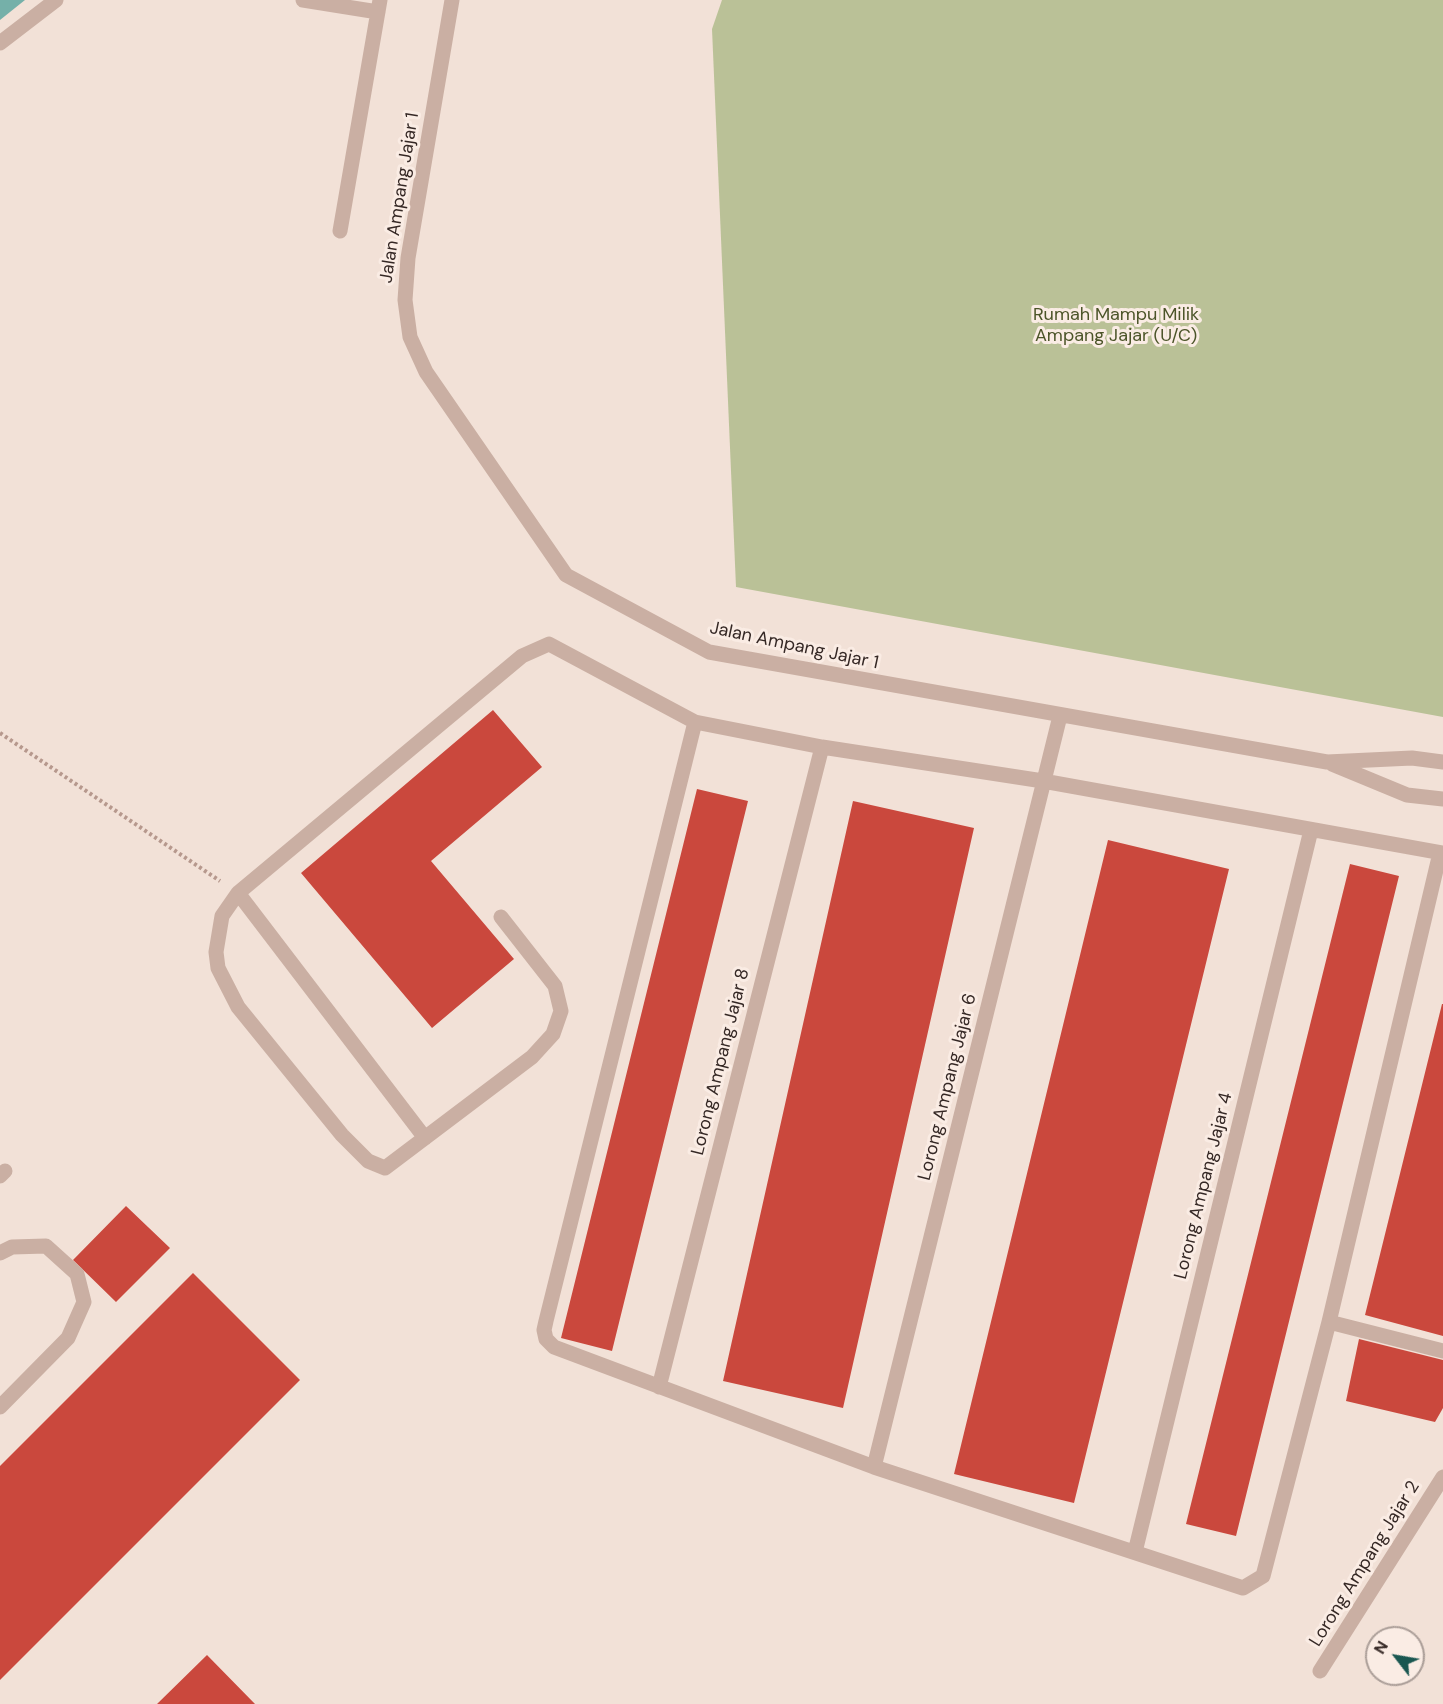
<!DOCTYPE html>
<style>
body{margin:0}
#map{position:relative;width:1443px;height:1704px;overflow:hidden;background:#f2e1d7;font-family:"DM Sans",sans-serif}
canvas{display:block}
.north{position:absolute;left:1365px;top:1626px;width:60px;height:60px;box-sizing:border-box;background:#faece4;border:2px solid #ab9e98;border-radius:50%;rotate:301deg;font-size:16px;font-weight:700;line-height:24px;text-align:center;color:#352825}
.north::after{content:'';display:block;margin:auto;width:21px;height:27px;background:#1a5751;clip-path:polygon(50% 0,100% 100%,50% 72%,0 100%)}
</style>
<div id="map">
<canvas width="1443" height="1704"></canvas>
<div class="north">N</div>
</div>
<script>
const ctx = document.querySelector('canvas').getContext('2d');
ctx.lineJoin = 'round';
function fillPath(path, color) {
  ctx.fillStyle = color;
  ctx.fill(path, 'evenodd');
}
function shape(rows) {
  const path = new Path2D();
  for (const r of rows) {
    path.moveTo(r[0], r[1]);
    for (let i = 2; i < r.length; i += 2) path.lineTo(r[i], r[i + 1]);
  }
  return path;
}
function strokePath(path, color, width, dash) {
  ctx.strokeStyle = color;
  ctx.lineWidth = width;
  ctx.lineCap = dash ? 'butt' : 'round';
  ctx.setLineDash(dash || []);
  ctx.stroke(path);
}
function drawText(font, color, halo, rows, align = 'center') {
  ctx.font = font + ' "DM Sans",sans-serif';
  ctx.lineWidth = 6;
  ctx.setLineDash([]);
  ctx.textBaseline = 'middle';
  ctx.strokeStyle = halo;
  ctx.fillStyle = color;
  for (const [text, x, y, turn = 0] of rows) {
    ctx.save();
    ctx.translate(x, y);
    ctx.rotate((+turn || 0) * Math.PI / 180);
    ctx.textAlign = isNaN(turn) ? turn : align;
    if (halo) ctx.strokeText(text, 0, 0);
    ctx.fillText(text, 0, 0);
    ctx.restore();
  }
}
const green = shape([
 [722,0,1443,0,1443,717,736,587,712,29]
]);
const water = shape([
 [0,0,25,0,0,20]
]);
const building = shape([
 [493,710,542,767,431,861,514,959,432,1028,301,873],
 [697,789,748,801,612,1351,561,1338],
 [853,801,974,828,843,1408,723,1381],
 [1108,840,1229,869,1074,1503,954,1474],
 [1350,864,1399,876,1236,1536,1186,1524],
 [1442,1004,1443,1004,1443,1336,1365,1315],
 [126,1206,170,1248,116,1302,73,1260],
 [193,1273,300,1380,0,1680,0,1466],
 [1359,1339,1443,1360,1443,1408,1435,1422,1346,1401],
 [207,1655,255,1704,157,1704]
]);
const path = shape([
 [0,733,220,881]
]);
const minor = shape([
 [303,0,378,12],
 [452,0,408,258,405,300,410,337,426,372,566,575,709,652,1327,762,1412,758,1443,762],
 [0,43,56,0],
 [340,231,380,0],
 [695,722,546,1321,544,1330,546,1339,554,1347,874,1467,1243,1588,1263,1576,1329,1322,1440,853],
 [1332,764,1407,795,1443,799],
 [238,893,222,916,216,952,218,968,238,1007,342,1135,368,1161,385,1168,532,1057,553,1034,561,1011,555,986,501,917],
 [425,1138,238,893,522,656,549,644,695,722,822,747,1043,781,1443,853],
 [0,1176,5,1171],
 [0,1253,12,1247,46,1246,77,1274,84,1302,68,1338,0,1407],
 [1329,1322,1443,1351],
 [659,1387,822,747],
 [874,1467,1060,716],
 [1135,1552,1311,830],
 [1320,1671,1443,1477]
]);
const streetNames = [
 ["Jalan Ampang Jajar 1",400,198,-81],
 ["Jalan Ampang Jajar 1",794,646,12],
 ["Lorong Ampang Jajar 8",721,1062,-76],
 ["Lorong Ampang Jajar 6",948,1087,-76],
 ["Lorong Ampang Jajar 4",1204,1186,-76],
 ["Lorong Ampang Jajar 2",1365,1564,-58]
];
const parkNames = [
 ["Rumah Mampu Milik",1116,315],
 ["Ampang Jajar (U/C)",1116,336]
];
fillPath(green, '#bac197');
fillPath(water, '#75b0a9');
fillPath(building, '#ca483d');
strokePath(path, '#b6988d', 4, [3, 3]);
strokePath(minor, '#caafa3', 15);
drawText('18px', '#352825', '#faece4', streetNames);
drawText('18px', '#4b5428', '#faece4', parkNames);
</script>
